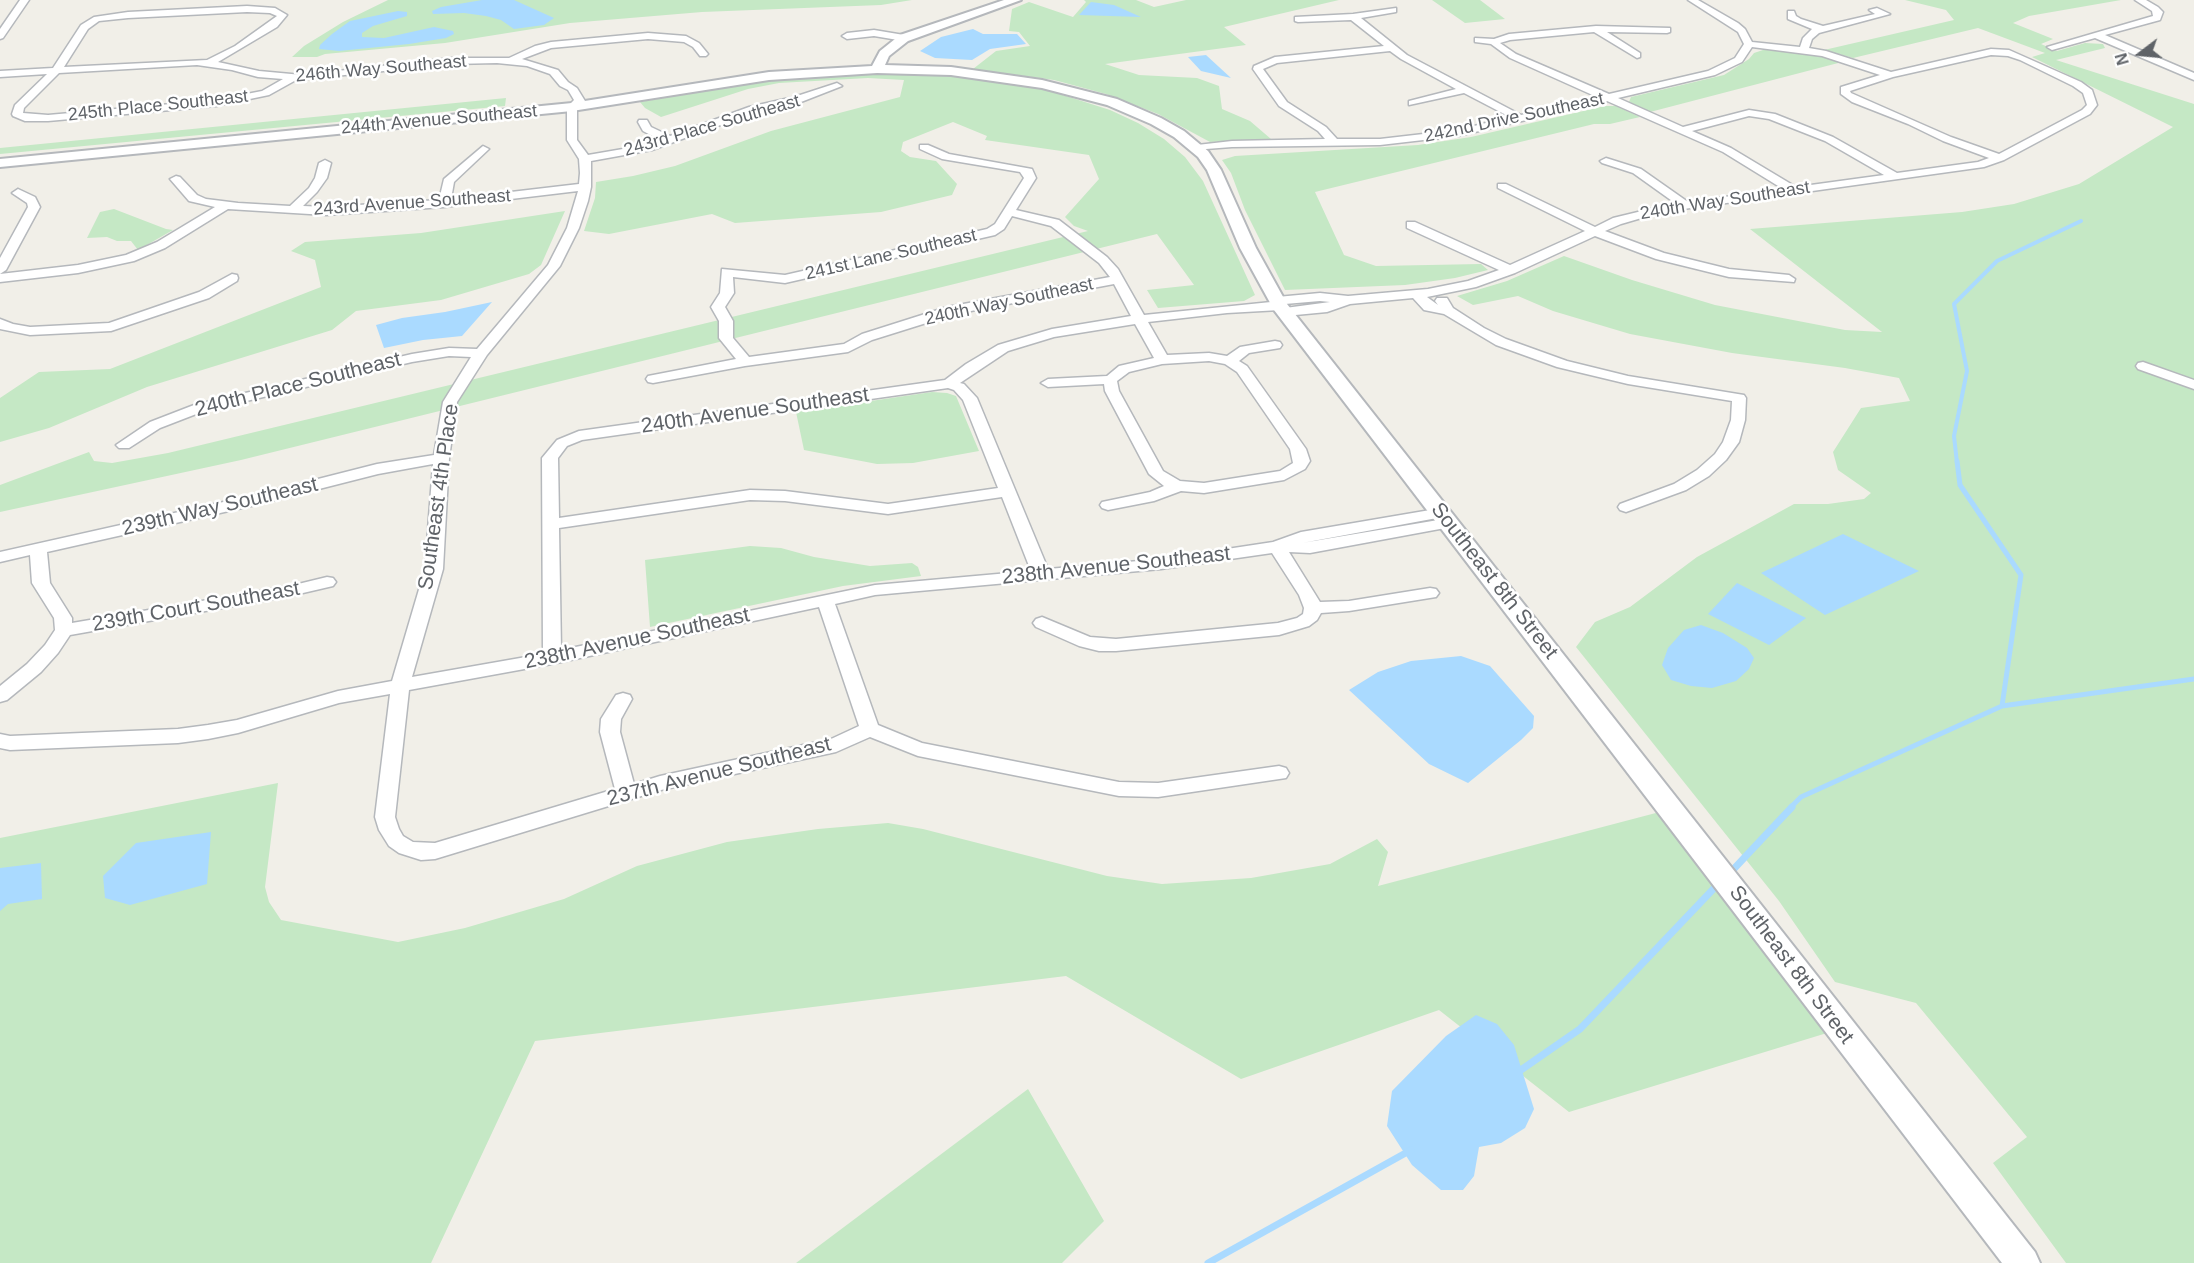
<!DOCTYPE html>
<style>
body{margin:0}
#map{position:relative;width:2194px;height:1263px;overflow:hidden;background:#f1efe8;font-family:Helvetica,sans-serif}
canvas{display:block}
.north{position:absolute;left:2110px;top:24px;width:60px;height:60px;-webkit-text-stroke:4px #fff;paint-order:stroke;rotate:254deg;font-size:16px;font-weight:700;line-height:24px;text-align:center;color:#5f6368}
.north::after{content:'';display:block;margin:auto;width:21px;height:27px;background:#5f6368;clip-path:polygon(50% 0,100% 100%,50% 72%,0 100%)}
</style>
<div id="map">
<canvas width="2194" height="1263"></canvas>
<div class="north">N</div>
</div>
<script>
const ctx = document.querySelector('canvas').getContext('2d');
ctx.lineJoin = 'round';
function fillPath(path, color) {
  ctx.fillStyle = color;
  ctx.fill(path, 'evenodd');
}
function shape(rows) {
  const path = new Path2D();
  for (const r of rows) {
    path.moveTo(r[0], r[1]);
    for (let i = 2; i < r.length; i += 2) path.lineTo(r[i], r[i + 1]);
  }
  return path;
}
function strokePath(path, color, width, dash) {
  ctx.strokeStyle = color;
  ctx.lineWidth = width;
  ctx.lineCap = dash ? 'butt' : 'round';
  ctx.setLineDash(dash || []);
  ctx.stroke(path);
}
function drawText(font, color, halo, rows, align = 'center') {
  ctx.font = font + ' Helvetica,sans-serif';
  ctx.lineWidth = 5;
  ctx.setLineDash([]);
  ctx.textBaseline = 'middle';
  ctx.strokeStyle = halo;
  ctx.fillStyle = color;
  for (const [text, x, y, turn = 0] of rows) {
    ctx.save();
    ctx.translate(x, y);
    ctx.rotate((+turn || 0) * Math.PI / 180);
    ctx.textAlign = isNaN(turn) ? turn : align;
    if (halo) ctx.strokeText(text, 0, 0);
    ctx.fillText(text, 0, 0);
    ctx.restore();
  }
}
const green = shape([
 [388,0,912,0,881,5,702,12,570,23,445,43,325,54,317,57,292,57,304,46,343,22],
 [1084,0,1136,0,1154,7,1186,0,1339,0,1224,27,1246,45,1105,64,1139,75,1197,78,1219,86,1222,109,1250,121,1271,139,1210,142,1158,114,1106,94,1054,80,973,69,996,51,1030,46,1019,32,1009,31,1012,9,1029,2,1073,17,1086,2],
 [1432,0,1480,0,1505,19,1465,23],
 [1905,0,2121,0,2029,16,2013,23,2053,39,2041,44,2057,51,2085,43,2103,44,2105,48,2056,60,2194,104,2194,1263,2066,1263,1993,1163,2027,1137,1916,1003,1835,982,1779,901,1576,647,1595,622,1630,607,1697,557,1794,504,1828,504,1864,499,1871,493,1838,470,1833,452,1861,408,1910,401,1899,378,1845,368,1732,353,1630,334,1553,311,1518,296,1473,305,1457,296,1507,281,1564,256,1632,280,1715,305,1845,330,1882,332,1750,229,1962,212,2014,204,2079,184,2173,127,2032,57,2045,53,1978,28,1853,58,1824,50,1954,20,1946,10],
 [1766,49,1812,54,1842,62,1650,112,1629,102,1631,97,1724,75,1749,59,1754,53],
 [880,72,990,79,1041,88,1110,110,1138,123,1164,139,1185,157,1203,181,1255,295,1244,301,1158,308,1147,290,1194,285,1157,234,241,460,0,512,0,485,89,452,94,461,112,463,168,453,1088,231,1074,226,1065,217,1099,179,1089,155,985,140,987,136,953,122,903,142,901,151,910,157,936,161,957,184,952,195,881,212,735,223,712,214,609,234,584,231,595,198,596,182,633,176,675,166,771,131,900,97,904,80,868,78,779,83,748,89,661,117,645,108,640,102,768,80],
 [506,98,505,106,0,154,0,148],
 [1605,106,1616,106,1640,117,1610,124,1594,124,1315,192,1344,255,1376,266,1481,264,1488,270,1455,278,1405,285,1285,290,1245,210,1231,173,1222,160,1235,156,1418,145,1471,137],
 [114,209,166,229,173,230,138,250,131,241,117,241,107,237,87,238,100,212],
 [565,211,541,265,529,274,441,300,356,311,332,330,147,387,49,428,0,442,0,398,39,372,110,369,321,287,315,260,291,251,305,242,421,233],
 [932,392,947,393,956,396,979,451,913,463,877,464,804,450,796,412],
 [750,546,781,548,814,557,870,566,912,563,918,567,921,576,843,586,650,627,645,560],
 [278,783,265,887,269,902,281,920,398,942,465,928,564,899,637,866,727,842,818,829,888,823,923,829,1107,876,1162,884,1251,878,1330,864,1377,839,1388,852,1378,886,1671,809,1840,1029,1569,1112,1439,1010,1241,1079,1066,976,535,1041,431,1263,0,1263,0,838],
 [1028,1089,1104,1221,1062,1263,796,1263]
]);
const water = shape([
 [482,0,514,0,554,18,544,25,514,29,501,20,486,16,464,13,433,14,432,11,441,7],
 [1091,2,1114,5,1141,17,1079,15],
 [398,11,407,12,407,16,373,26,362,33,362,37,384,38,434,27,453,31,454,34,446,38,409,44,339,51,319,49,320,45,332,34,350,21],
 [973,29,983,34,1017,34,1026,44,990,49,972,60,935,58,920,51,941,37],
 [1206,55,1231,78,1201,71,1188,57],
 [492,302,462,336,423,340,384,348,376,325,402,318,445,312],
 [1843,534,1919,571,1825,615,1761,573],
 [1737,583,1806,618,1769,645,1708,614],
 [1701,625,1723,633,1747,648,1754,658,1749,669,1736,681,1712,688,1691,686,1671,680,1662,665,1668,648,1684,630],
 [1461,656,1490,666,1534,716,1533,728,1521,740,1468,783,1429,764,1349,690,1378,672,1411,661],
 [211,832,207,884,130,905,105,898,103,876,136,843],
 [41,863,42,899,8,904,0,911,0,868],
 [1476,1015,1497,1024,1514,1045,1534,1109,1525,1128,1501,1143,1479,1147,1474,1176,1463,1190,1441,1190,1412,1165,1387,1126,1392,1091,1446,1036]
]);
const streamFar2 = shape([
 [1957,463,1954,436,1967,371,1954,304,1997,261,2081,221]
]);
const streamFar1 = shape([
 [2002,706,2194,679],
 [1790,808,1801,797,2002,706,2021,575,1960,485,1957,461]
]);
const stream = shape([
 [1729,874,1792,807],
 [1518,1072,1580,1029,1720,882],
 [1208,1263,1411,1150]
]);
const minor = shape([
 [20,0,29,0,3,38,0,39,0,29,20,0],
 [1688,0,1698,0,1738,23,1745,29,1752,42,1800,47,1803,38,1812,29,1788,19,1788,11,1794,11,1796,16,1801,19,1823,26,1875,14,1869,10,1877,8,1890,14,1819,33,1812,39,1809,48,1826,51,1891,72,1991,49,2009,50,2081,82,2092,90,2097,105,2090,114,2004,160,1984,167,1662,212,1621,224,1605,231,1664,253,1729,269,1789,275,1795,279,1794,282,1729,277,1656,259,1595,236,1515,273,1476,287,1427,297,1438,305,1435,301,1437,298,1447,298,1453,308,1484,328,1506,339,1567,361,1628,376,1744,395,1746,398,1745,420,1739,442,1726,460,1709,476,1686,490,1626,512,1620,510,1618,507,1620,504,1674,484,1697,470,1715,454,1723,442,1731,420,1732,401,1628,384,1557,367,1496,345,1444,314,1424,310,1413,298,1350,304,1327,312,1285,316,1280,315,1280,310,1227,313,1148,322,1167,355,1209,353,1227,356,1240,347,1275,341,1280,342,1282,345,1280,348,1249,353,1239,361,1247,366,1306,449,1310,461,1305,469,1284,480,1204,493,1181,491,1154,501,1108,510,1102,508,1100,505,1102,502,1150,492,1164,486,1149,474,1105,391,1104,384,1048,387,1041,383,1048,379,1107,376,1119,366,1154,358,1135,324,1054,337,1008,351,960,383,964,384,977,398,1048,569,1161,559,1273,542,1301,532,1442,508,1448,510,1450,513,1448,516,1302,543,1450,518,1458,523,1456,526,1310,553,1289,552,1320,602,1349,601,1430,588,1436,589,1439,593,1436,597,1349,611,1321,613,1317,620,1309,626,1279,635,1116,651,1099,651,1079,646,1036,627,1033,623,1036,619,1042,617,1090,637,1116,639,1278,623,1297,618,1303,614,1304,608,1299,595,1272,553,1161,569,875,595,835,604,878,725,922,743,1119,782,1158,783,1279,766,1286,768,1289,773,1286,778,1158,797,1119,796,918,756,870,737,836,752,661,790,435,859,421,860,399,853,389,846,379,830,375,817,390,694,339,703,238,733,208,739,178,743,10,750,0,748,0,734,10,736,178,729,208,725,237,720,338,691,392,681,425,569,433,464,378,474,260,504,47,552,50,583,72,618,72,623,290,586,327,577,333,578,336,582,333,586,290,596,70,635,58,653,41,672,7,700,0,702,0,686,27,664,45,645,55,630,54,618,32,583,30,555,0,562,0,552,259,494,377,464,434,455,443,402,471,357,449,356,412,362,204,411,160,428,129,448,119,448,116,445,150,422,194,405,412,354,449,348,477,349,548,265,567,228,578,191,444,207,326,215,228,209,165,248,134,261,78,273,0,282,0,274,78,265,126,255,157,242,215,207,189,201,170,179,176,176,180,177,197,195,206,199,238,203,290,206,309,188,315,178,319,163,325,160,331,163,327,178,317,192,303,206,326,207,439,200,444,179,483,146,489,149,454,182,451,199,579,184,580,173,579,159,567,140,567,107,574,100,568,90,560,86,550,74,527,66,497,63,452,64,296,80,269,95,216,106,48,121,25,121,13,116,12,114,15,105,47,74,0,77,0,71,53,68,81,25,94,17,128,12,247,6,275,8,287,15,277,27,218,62,259,71,302,75,452,58,509,58,535,46,551,42,648,33,686,36,699,43,708,54,706,56,700,56,693,47,684,42,648,39,551,48,522,59,558,70,568,82,577,88,585,101,577,108,577,140,588,155,646,145,660,140,643,131,638,122,639,120,647,120,651,127,670,136,749,107,794,97,837,83,842,86,801,102,756,112,652,150,591,161,591,187,588,201,579,228,560,266,487,355,457,402,449,458,443,569,412,677,543,654,542,458,557,440,579,431,945,380,966,364,998,345,1052,329,1131,316,1114,284,955,314,872,340,848,352,745,366,653,383,648,382,646,379,648,376,736,359,719,338,719,321,711,307,720,293,722,269,785,275,987,229,995,224,1024,178,1020,172,942,159,920,149,920,145,928,145,949,154,1032,169,1036,178,1016,210,1059,220,1107,257,1118,269,1144,315,1271,302,1272,298,1277,297,1320,293,1348,296,1428,289,1468,281,1499,270,1407,228,1407,222,1415,222,1510,265,1585,231,1498,188,1498,184,1506,184,1595,227,1613,218,1675,203,1633,173,1602,163,1600,161,1606,158,1641,169,1688,202,1783,189,1723,152,1607,101,1458,136,1380,145,1232,147,1193,150,1193,146,1197,145,1232,141,1325,139,1318,131,1279,106,1253,69,1254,66,1275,57,1384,46,1351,20,1298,22,1295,21,1295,17,1353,14,1396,8,1396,12,1361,18,1407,55,1521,115,1597,97,1510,58,1491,44,1475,42,1475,38,1494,39,1509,34,1596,26,1670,28,1670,32,1667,33,1607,32,1640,53,1640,57,1637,58,1594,32,1510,40,1500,43,1516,54,1609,94,1708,71,1735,58,1744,44,1738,32,1688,0],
 [247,12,270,13,277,16,235,46,207,60,64,67,88,29,99,21,128,18,247,12],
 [1752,47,1822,56,1880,75,1841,87,1841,94,1852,102,1908,124,1943,141,1989,158,1978,162,1897,173,1833,137,1775,114,1749,110,1683,127,1618,98,1715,75,1742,62,1752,47],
 [1390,51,1401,59,1456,89,1409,101,1409,105,1464,93,1510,117,1458,130,1380,139,1337,139,1326,127,1287,102,1263,69,1277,63,1390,51],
 [1991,55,2008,56,2020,60,2073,86,2083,93,2087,105,2082,110,1999,154,1951,137,1851,93,1850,91,1893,77,1991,55],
 [197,65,232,70,258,77,283,79,262,91,216,100,48,115,23,113,24,108,59,73,197,65],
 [1749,116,1769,119,1825,141,1884,175,1796,187,1731,148,1692,131,1749,116],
 [1012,216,1051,226,1099,263,1110,277,947,307,862,334,844,344,749,357,733,338,733,321,725,307,734,293,733,277,785,283,995,235,1004,229,1012,216],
 [1320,301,1330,302,1285,308,1285,304,1320,301],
 [1209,361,1225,364,1237,372,1290,449,1293,463,1280,471,1204,483,1180,481,1163,471,1119,391,1117,381,1129,372,1162,364,1209,361],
 [948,388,954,390,963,400,998,488,888,504,785,491,750,490,559,518,558,458,567,446,582,440,948,388],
 [1002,497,1031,571,875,585,561,650,559,528,750,500,785,501,888,514,1002,497],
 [819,607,859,726,831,739,660,776,634,784,620,732,621,719,632,699,630,695,623,693,616,695,601,719,600,732,615,789,435,843,413,842,403,836,399,829,395,817,409,690,552,664,819,607],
 [2135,0,2146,0,2158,7,2163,12,2160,20,2105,35,2194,73,2194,80,2095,38,2052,50,2047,47,2153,16,2152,11,2135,0],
 [874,30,904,35,909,38,904,41,874,36,847,39,842,36,847,33,874,30],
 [18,189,35,197,40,207,6,270,0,274,0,258,28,207,27,203,12,193,18,189],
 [232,274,237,275,238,278,237,281,209,298,111,331,30,335,0,329,0,319,13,324,30,327,109,323,199,292,232,274],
 [2143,362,2194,380,2194,389,2138,369,2136,366,2138,363,2143,362]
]);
const tertiary = shape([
 [1004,0,1021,0,908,41,889,56,885,65,951,67,1042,80,1117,99,1161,118,1184,131,1208,151,1221,170,1256,248,1287,304,2035,1252,2040,1263,2002,1263,1274,310,1240,248,1207,170,1198,157,1174,137,1151,124,1107,105,1042,88,951,75,877,73,769,80,572,111,0,167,0,159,572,103,769,72,872,66,880,51,900,35,1004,0]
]);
const farStreetnames = [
 ["246th Way Southeast",381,69,-5],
 ["245th Place Southeast",158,106,-6],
 ["242nd Drive Southeast",1514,118,-12],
 ["244th Avenue Southeast",439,120,-5],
 ["243rd Place Southeast",712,126,-16],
 ["240th Way Southeast",1725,201,-9],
 ["243rd Avenue Southeast",412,203,-4],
 ["241st Lane Southeast",891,255,-13],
 ["240th Way Southeast",1009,302,-12]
];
const streetNames = [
 ["240th Place Southeast",298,385,-14],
 ["240th Avenue Southeast",755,411,-8],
 ["Southeast 4th Place",439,497,-82],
 ["239th Way Southeast",220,507,-13],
 ["238th Avenue Southeast",1116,566,-6],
 ["Southeast 8th Street",1494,581,52],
 ["239th Court Southeast",196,607,-10],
 ["238th Avenue Southeast",637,639,-12],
 ["237th Avenue Southeast",719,772,-14],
 ["Southeast 8th Street",1791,965,53]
];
fillPath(green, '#c5e8c5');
fillPath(water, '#aadaff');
strokePath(streamFar2, '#aadaff', 4);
strokePath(streamFar1, '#aadaff', 5);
strokePath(stream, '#aadaff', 7);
strokePath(minor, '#b5b8bc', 3);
strokePath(tertiary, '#b5b8bc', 4);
fillPath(minor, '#fff');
fillPath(tertiary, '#fff');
drawText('18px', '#5f6368', '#fff', farStreetnames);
drawText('21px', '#5f6368', '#fff', streetNames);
</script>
